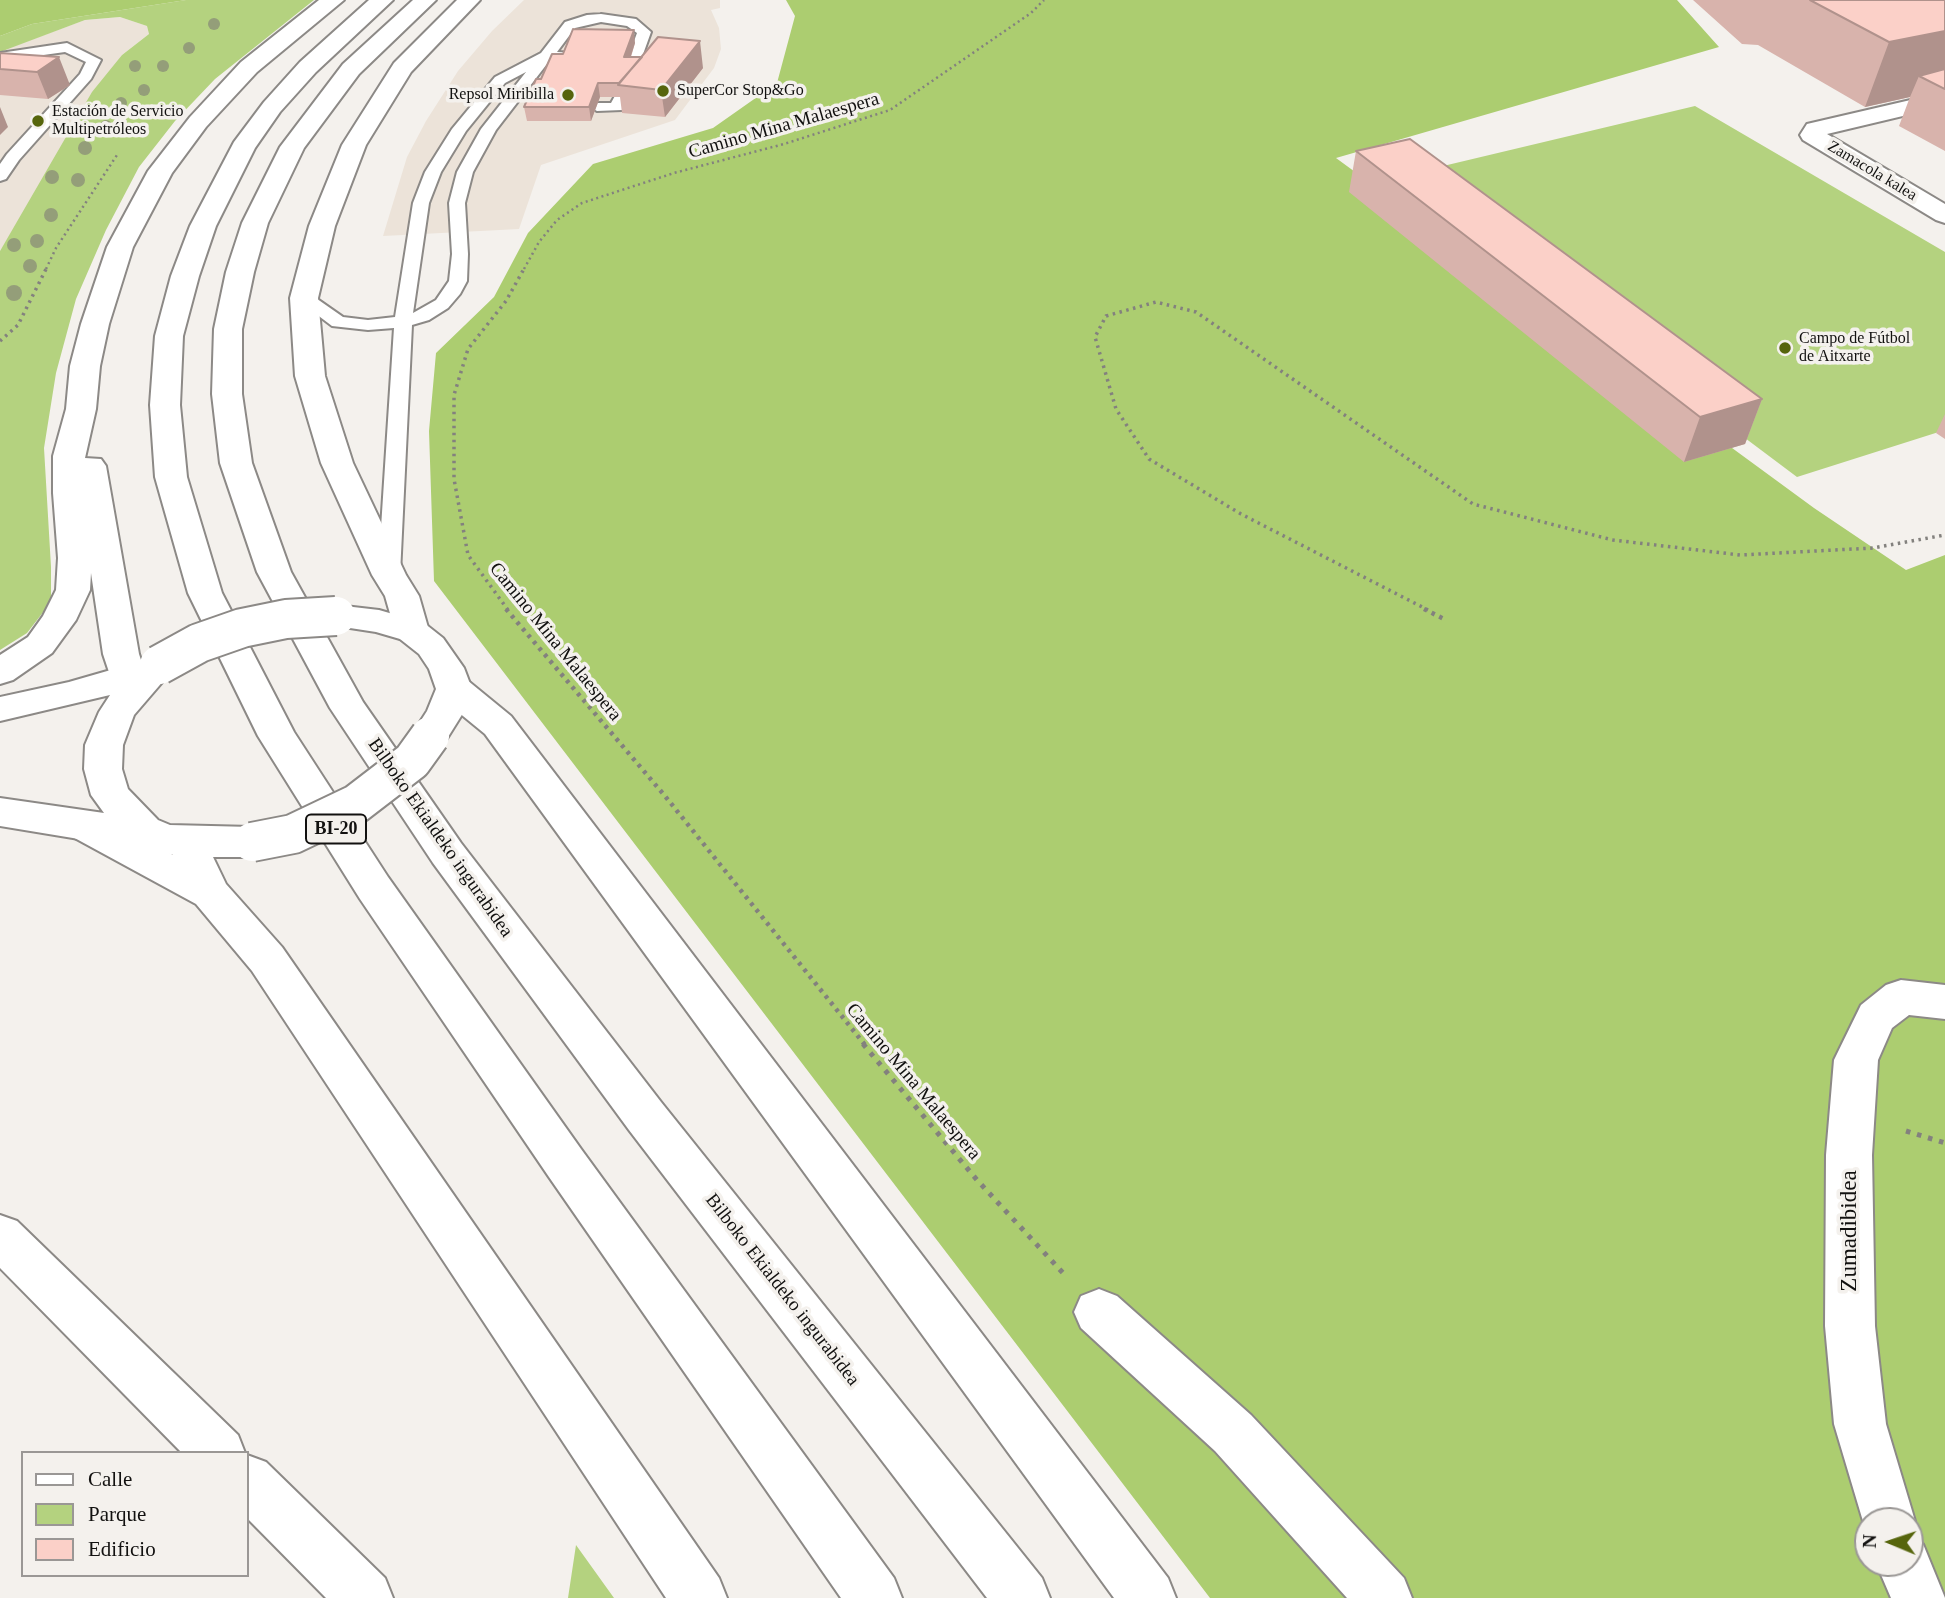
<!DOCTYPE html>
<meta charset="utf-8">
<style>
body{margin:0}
#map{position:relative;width:1945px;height:1598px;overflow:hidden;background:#f4f1ed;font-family:"Times New Roman",serif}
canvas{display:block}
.legend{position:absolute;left:21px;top:1451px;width:228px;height:126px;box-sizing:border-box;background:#f4f1ed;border:2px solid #9a9795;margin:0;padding:9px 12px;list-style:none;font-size:21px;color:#121110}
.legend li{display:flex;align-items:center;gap:14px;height:35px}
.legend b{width:35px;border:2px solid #9a9795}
.north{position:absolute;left:1854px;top:1507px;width:70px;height:70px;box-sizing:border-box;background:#f4f1ed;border:2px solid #9a9795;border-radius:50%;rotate:272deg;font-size:19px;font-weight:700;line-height:28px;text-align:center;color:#121110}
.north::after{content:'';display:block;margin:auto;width:24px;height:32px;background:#56650c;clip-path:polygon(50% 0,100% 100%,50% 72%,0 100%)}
</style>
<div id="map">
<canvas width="1945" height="1598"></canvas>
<ul class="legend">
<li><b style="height:9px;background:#fff"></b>Calle</li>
<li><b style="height:19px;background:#b4d27f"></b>Parque</li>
<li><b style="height:19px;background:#fbd0c8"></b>Edificio</li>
</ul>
<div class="north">N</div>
</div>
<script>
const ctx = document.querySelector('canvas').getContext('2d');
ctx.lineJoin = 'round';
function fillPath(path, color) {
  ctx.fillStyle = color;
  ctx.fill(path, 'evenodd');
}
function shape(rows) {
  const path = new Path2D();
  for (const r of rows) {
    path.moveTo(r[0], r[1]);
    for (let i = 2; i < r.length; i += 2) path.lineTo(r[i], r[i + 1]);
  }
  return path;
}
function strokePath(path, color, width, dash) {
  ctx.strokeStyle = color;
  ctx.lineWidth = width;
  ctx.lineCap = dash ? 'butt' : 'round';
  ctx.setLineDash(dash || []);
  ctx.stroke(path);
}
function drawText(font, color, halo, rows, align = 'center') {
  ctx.font = font + ' "Times New Roman",serif';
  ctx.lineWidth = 7;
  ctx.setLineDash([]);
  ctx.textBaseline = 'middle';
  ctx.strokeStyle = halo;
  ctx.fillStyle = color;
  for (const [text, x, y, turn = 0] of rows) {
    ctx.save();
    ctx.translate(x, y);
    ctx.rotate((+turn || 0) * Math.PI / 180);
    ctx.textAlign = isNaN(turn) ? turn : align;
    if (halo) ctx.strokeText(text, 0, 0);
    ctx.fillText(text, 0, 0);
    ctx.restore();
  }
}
const built = shape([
 [524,0,720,0,720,8,711,10,719,28,721,49,714,68,675,120,541,165,519,229,383,236,407,157,426,121,458,71,492,31],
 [120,17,147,26,149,34,122,55,0,251,0,51,85,20]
]);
const green = shape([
 [186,0,314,0,215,79,175,121,139,167,106,230,76,299,56,373,44,448,51,567,51,602,27,633,0,650,0,251,92,92,122,55,149,34,147,26,120,17,85,20,0,52,0,36,32,24],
 [1695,106,1945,252,1945,430,1797,477,1397,177],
 [576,1545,614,1598,568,1598]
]);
const forest = shape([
 [0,0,186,0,32,24,0,36],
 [786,0,1677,0,1719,47,1336,158,1814,508,1906,570,1945,555,1945,1598,1210,1598,434,581,429,431,436,353,494,297,528,233,593,164,713,128,777,83,795,16],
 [1868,1521,1910,1521,1910,1563,1868,1563]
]);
const pathFar3 = shape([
 [46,269,56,248,117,155],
 [524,269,539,242,557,220,582,203,674,173,784,144,890,110,1031,13,1044,0]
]);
const pathFar2 = shape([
 [0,341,18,325,47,267],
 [508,610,468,555,454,479,454,395,468,349,506,301,525,267],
 [1428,610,1241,514,1149,459,1116,409,1095,337,1106,316,1156,302,1196,312,1473,504,1613,540,1740,555,1873,548,1945,535]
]);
const pathFar1 = shape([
 [506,609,665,796,865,1045],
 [1424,609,1446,620]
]);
const path = shape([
 [863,1044,977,1180,1063,1273],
 [1906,1131,1945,1143]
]);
const lane = shape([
 [601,14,636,19,651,32,637,71,630,75,623,71,637,33,627,26,601,22,575,28,557,52,575,53,575,59,550,60,496,130,473,172,465,203,468,254,467,281,460,294,448,308,429,320,412,325,400,574,397,579,381,579,378,574,394,328,368,330,332,326,295,298,298,294,310,294,343,317,368,320,395,317,413,203,425,172,452,129,495,77,541,53,565,22,587,15,601,14],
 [526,72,481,129,457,172,449,203,452,254,449,281,436,300,413,313,429,203,441,172,466,131,505,83,526,72],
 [67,43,101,60,91,79,19,160,6,179,0,181,0,164,7,154,80,74,86,62,65,52,0,61,0,53,67,43],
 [621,93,628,97,622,110,597,111,590,107,597,103,611,103,616,94,621,93]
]);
const street = shape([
 [1945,92,1945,106,1827,134,1945,204,1945,223,1936,220,1803,140,1800,135,1807,124,1945,92],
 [1901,980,1945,985,1945,1019,1909,1015,1892,1028,1878,1060,1872,1155,1875,1326,1886,1424,1915,1521,1910,1533,1910,1521,1868,1521,1868,1538,1834,1424,1825,1326,1826,1155,1834,1060,1861,1005,1886,985,1901,980],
 [0,1215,17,1221,238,1435,245,1453,182,1453,0,1268,0,1215],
 [1099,1289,1117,1296,1251,1415,1404,1578,1412,1598,1347,1598,1215,1451,1081,1328,1074,1312,1081,1296,1099,1289],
 [247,1455,266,1462,385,1578,393,1598,326,1598,247,1518,247,1455],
 [1910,1538,1923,1544,1945,1598,1891,1598,1876,1563,1910,1563,1910,1538]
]);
const secondary = shape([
 [336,605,379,610,424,623,443,638,464,668,472,689,463,713,443,745,430,749,417,745,411,736,427,711,436,689,429,669,419,654,400,639,376,632,324,624,319,616,324,608,336,605],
 [159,653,172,657,177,665,134,715,123,745,122,769,128,789,158,820,170,825,252,827,266,832,272,842,266,852,252,857,187,857,164,853,129,839,119,842,85,840,0,826,0,798,104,813,91,795,84,769,85,745,99,712,110,695,0,721,0,697,69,682,142,661,159,653]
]);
const highway = shape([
 [319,0,344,0,257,72,206,127,172,173,133,247,109,324,100,366,96,409,85,458,101,459,106,466,139,654,151,690,146,699,133,702,120,699,115,690,103,654,91,573,90,590,76,620,52,653,13,680,0,684,0,655,28,637,43,616,56,590,58,558,53,493,53,456,66,409,70,366,81,324,107,247,148,171,190,117,241,62,319,0],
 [369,0,393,0,316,72,280,112,255,148,216,226,199,276,183,336,180,405,187,477,222,593,294,732,388,877,581,1149,894,1578,902,1598,841,1598,549,1177,360,899,258,736,188,593,155,477,150,405,155,336,171,276,190,226,234,142,264,102,300,62,369,0],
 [413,0,436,0,359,74,304,148,268,223,254,272,242,329,242,394,252,463,291,572,363,702,461,843,661,1102,1042,1578,1050,1598,987,1598,629,1130,433,863,330,708,257,572,220,463,212,394,214,329,226,272,242,223,280,147,343,64,413,0],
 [457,0,480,0,411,72,366,145,335,226,318,298,325,376,353,463,406,575,419,596,429,631,424,639,412,642,400,639,395,631,385,596,372,575,321,463,295,376,290,298,309,226,342,145,394,63,457,0],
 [454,677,467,680,511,716,1168,1578,1176,1598,1114,1598,485,734,441,698,436,689,441,680,454,677],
 [85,812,99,816,173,855,167,842,173,832,187,827,201,832,226,884,282,947,719,1578,727,1598,666,1598,252,971,196,904,71,836,65,826,71,816,85,812]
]);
const secondaryBridge = shape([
 [159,665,199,643,242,628,286,619,336,616],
 [252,842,293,834,356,804,412,761,430,736]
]);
const trees = [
 [214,24,6],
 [189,48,6],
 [135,66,6],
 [163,66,6],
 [144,90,6],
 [121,103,6],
 [106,126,6],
 [85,148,7],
 [52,177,7],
 [78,180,7],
 [51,215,7],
 [37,241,7],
 [14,245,7],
 [30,266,7],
 [14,293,8]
];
const wall = shape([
 [1693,0,1945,0,1945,151,1899,126,1910,97,1865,107,1758,45,1742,44],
 [635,43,631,57,703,68,665,117,622,113,620,97,600,97,591,121,527,121,524,107,541,79,563,54],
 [0,53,70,85,48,99,0,95],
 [1356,151,1762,399,1745,444,1684,462,1349,192],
 [1945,414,1945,439,1936,433]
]);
const shadedWall = shape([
 [634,30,635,43,626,71,624,57],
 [1945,31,1945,89,1919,76,1910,97,1865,107,1889,42],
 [700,41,703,68,665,117,661,90],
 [59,57,70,85,48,99,37,72],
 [598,83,600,97,591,121,589,107],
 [0,107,8,127,0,135],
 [1762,399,1745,444,1684,462,1700,417]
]);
const building = shape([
 [1810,0,1945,0,1945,31,1889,42,1810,0],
 [573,29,634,30,624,57,642,57,619,83,598,83,589,107,524,107,536,79,541,79,552,54,563,54,573,29],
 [658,37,700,41,661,90,618,85,658,37],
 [0,53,59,57,37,72,0,69,0,53],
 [1945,69,1945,89,1919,76,1945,69],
 [1410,139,1762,399,1700,417,1356,151,1410,139]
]);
const markers = [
 [663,91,7,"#56650c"],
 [568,95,7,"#56650c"],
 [38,121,7,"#56650c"],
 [1785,348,7,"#56650c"]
];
const farPoinames = [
 ["SuperCor Stop&Go",677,91],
 ["Repsol Miribilla",554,95,"right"],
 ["Estación de Servicio",52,112],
 ["Multipetróleos",52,130],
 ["Campo de Fútbol",1799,339],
 ["de Aitxarte",1799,357]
];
const farStreetnames = [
 ["Zamacola kalea",1872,171,31]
];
const shields = [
 [336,829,60]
];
const shieldNames = [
 ["BI-20",336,829]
];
const streetNames = [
 ["Camino Mina Malaespera",784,126,-16],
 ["Camino Mina Malaespera",555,642,51],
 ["Bilboko Ekialdeko ingurabidea",440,838,55],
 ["Camino Mina Malaespera",913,1082,50],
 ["Bilboko Ekialdeko ingurabidea",782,1290,52]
];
const nearStreetnames = [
 ["Zumadibidea",1850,1231,-90]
];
fillPath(built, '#ece3d9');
fillPath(green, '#b4d27f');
fillPath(forest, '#accd70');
strokePath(lane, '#8c8986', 4);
strokePath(street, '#8c8986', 4);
strokePath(secondary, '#8c8986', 4);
strokePath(highway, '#8c8986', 4);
strokePath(pathFar3, '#83817e', 2.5, [2, 3.5]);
strokePath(pathFar2, '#83817e', 3.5, [2.5, 4.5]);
strokePath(pathFar1, '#83817e', 4.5, [3.5, 5]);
strokePath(path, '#83817e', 5, [4.5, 7]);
fillPath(lane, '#fff');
fillPath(street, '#fff');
fillPath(secondary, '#fff');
fillPath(highway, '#fff');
strokePath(secondaryBridge, '#8c8986', 42, []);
strokePath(secondaryBridge, '#fff', 38);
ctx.fillStyle = '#949e79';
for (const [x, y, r] of trees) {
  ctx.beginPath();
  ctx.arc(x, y, r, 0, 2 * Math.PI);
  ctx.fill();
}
fillPath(wall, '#d8b3ac');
fillPath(shadedWall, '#b0928c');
fillPath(building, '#fbd0c8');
strokePath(building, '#b0928c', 2);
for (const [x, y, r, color] of markers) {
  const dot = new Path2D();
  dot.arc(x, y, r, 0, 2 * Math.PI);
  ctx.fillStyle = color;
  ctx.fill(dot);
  strokePath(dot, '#f4f1ed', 2.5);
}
drawText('16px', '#121110', '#f4f1ed', farPoinames, 'left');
drawText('16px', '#121110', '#f4f1ed', farStreetnames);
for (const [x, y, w] of shields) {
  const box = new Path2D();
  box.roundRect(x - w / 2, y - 14.5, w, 29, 5);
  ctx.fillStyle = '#f4f1ed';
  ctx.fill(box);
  strokePath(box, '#121110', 2);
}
drawText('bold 18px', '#121110', null, shieldNames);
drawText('19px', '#121110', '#f4f1ed', streetNames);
drawText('23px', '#121110', '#f4f1ed', nearStreetnames);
</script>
